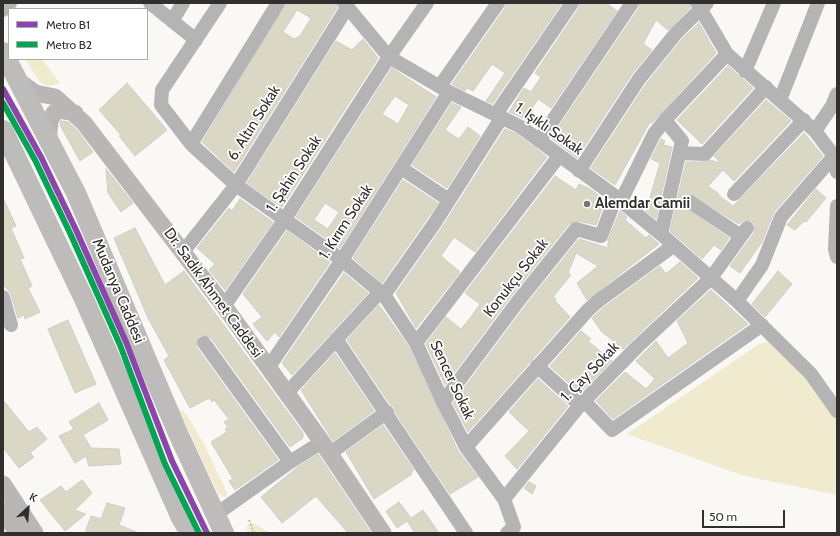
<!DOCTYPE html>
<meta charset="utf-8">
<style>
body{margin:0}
#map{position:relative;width:840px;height:536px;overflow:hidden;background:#f9f8f5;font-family:Cabin,sans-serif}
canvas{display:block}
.frame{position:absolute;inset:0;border:4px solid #31302e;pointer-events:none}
.legend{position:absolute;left:8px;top:8px;width:140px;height:52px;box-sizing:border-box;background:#fff;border:1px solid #adacab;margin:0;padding:5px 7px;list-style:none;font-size:12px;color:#31302e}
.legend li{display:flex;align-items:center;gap:8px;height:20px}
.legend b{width:20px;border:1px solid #adacab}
.north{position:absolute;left:8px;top:488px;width:40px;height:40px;-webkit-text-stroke:3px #fff;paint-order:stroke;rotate:26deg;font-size:11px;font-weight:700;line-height:16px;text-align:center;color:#31302e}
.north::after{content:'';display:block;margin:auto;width:14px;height:18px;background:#31302e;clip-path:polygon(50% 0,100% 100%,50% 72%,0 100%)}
.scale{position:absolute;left:702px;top:510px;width:83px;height:18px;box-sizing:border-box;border:2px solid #31302e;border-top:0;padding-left:5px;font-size:12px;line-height:14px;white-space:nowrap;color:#31302e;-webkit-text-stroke:3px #fff;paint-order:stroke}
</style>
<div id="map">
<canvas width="840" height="536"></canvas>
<div class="frame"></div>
<ul class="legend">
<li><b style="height:5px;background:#8e44ad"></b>Metro B1</li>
<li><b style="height:5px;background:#00a651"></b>Metro B2</li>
</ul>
<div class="north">K</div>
<div class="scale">50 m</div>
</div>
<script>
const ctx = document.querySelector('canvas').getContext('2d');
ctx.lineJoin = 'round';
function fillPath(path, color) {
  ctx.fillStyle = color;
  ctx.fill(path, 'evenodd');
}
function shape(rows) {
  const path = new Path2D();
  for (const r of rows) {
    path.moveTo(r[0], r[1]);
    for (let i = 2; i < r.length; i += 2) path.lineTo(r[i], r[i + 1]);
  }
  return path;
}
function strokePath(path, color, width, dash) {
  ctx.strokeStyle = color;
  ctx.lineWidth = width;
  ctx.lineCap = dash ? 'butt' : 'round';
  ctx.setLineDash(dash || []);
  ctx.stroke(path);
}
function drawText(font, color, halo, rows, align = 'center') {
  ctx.font = font + ' Cabin,sans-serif';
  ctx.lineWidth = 3.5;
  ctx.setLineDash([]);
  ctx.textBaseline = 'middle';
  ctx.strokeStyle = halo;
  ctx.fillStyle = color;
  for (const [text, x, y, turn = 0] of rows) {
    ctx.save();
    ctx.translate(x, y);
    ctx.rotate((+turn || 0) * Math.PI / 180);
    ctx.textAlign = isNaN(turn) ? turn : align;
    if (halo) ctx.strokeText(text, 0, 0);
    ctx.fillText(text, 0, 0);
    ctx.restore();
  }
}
const green = shape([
 [25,59,42,59,60,83,49,86,44,84,39,81],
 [769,342,779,346,837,416,837,495,741,475,627,434,759,344],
 [178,408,187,415,204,444,227,493,227,498,218,494],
 [252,523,259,526,270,533,247,533,247,525]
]);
const building = shape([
 [286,3,336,3,337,8,234,172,202,142,286,3],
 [297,10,311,18,300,36,294,39,283,32,297,10],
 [506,3,562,3,493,103,491,103,486,101,505,73,492,64,473,91,467,88,465,91,452,84,505,8,506,3],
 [580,3,606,3,617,11,551,108,538,99,525,119,509,112,524,88,531,92,541,77,535,73,579,8,580,3],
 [640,3,689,3,690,8,668,30,656,20,643,44,652,50,632,74,577,158,551,138,639,8,640,3],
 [699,23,716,53,652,123,650,122,615,185,591,168,646,84,683,38,699,23],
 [363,39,378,58,282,207,247,183,336,41,352,50,363,39],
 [728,66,753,88,702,144,677,120,728,66],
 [392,68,436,97,340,248,296,217,392,68],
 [395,96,409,105,398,124,382,114,395,96],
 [325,203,339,212,328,229,314,220,325,203],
 [127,83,167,130,135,156,119,136,121,135,99,110,127,83],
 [766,100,791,121,734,181,723,170,708,186,719,194,718,195,733,206,804,133,823,156,774,212,762,242,740,273,730,266,754,233,755,225,752,221,744,220,739,224,690,194,683,198,683,206,729,238,721,250,714,245,702,259,670,231,686,162,705,162,710,160,721,163,714,156,766,100],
 [452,103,461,107,445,130,459,139,468,127,480,136,447,188,412,165,452,103],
 [61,121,68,122,77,130,93,152,80,161,60,125,61,121],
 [505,129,517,134,547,157,475,252,454,237,441,256,460,272,416,328,396,293,441,229,505,129],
 [661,139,665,141,663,145,672,147,656,219,646,211,660,163,651,159,661,139],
 [106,169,133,203,121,212,108,193,106,169],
 [555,176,576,190,579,184,590,189,605,200,596,225,578,221,569,224,512,295,445,385,426,344,446,317,461,329,471,317,480,304,465,293,555,176],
 [403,180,438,203,382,283,353,258,403,180],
 [816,189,826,198,806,222,804,221,795,230,787,225,816,189],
 [3,198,16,226,11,228,24,258,20,259,32,286,28,288,40,312,25,319,24,315,18,318,11,294,3,284,3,198],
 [240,199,273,222,225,290,209,270,215,264,197,248,229,208,232,211,240,199],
 [620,211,627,217,625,220,646,238,649,235,659,244,587,300,577,283,598,266,576,253,568,273,571,275,553,297,556,299,555,301,570,317,468,432,453,403,526,305,579,239,608,248,608,240,620,211],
 [135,228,165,285,184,271,303,433,303,438,290,447,211,338,204,335,199,336,196,343,197,348,278,460,235,490,229,481,233,479,211,442,227,432,225,429,228,427,224,422,229,419,214,400,212,402,209,398,190,408,164,360,169,356,148,318,114,238,135,228],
 [287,231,330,262,279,337,275,332,267,341,253,324,262,317,243,294,287,231],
 [680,262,698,278,623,349,601,331,592,318,603,308,660,266,666,274,680,262],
 [778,271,792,284,765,317,752,304,778,271],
 [344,273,368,293,292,375,282,363,344,273],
 [711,290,748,324,613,419,596,401,625,372,646,389,655,379,636,361,656,341,668,358,688,343,677,321,711,290],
 [379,305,409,347,458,451,478,477,450,494,395,412,394,407,390,404,347,340,379,305],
 [68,320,96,384,75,393,48,329,68,320],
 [581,331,591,339,588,341,612,361,580,393,550,366,581,331],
 [335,353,374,411,333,441,301,390,335,353],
 [538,379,568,406,517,469,505,456,529,431,509,412,538,379],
 [3,400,29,432,37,427,47,439,30,453,34,457,19,468,3,448,3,400],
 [99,403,108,420,83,435,91,448,119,449,121,464,89,466,86,456,75,463,59,436,74,429,69,422,99,403],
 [383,425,414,470,411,472,412,474,374,499,346,452,383,425],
 [318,454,371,533,348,533,316,496,282,523,261,497,299,466,318,454],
 [82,480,92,493,75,510,86,514,65,531,40,500,61,486,66,492,82,480],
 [529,482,536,486,532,494,524,488,529,482],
 [399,502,411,518,423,510,439,533,415,533,407,521,397,528,386,511,399,502],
 [107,503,125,508,119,525,139,533,85,533,91,516,101,519,107,503]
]);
const path = shape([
 [249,520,254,533]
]);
const minor = shape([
 [150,3,196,40],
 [220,3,162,90,161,105,191,144,236,185,342,260,384,295,416,343,443,402,466,447,504,499,514,527,507,533],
 [344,3,389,57,449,92,521,127,616,197,661,234,737,301,811,374,837,411],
 [697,3,727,54,815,131,834,156,837,172],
 [3,10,10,3],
 [172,21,183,3],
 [745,71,774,3],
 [440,86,498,3],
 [780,100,818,3],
 [496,114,572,3],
 [815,131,832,106,837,94],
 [539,141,632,3],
 [191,144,278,3],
 [680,153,705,154,766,87],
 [401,168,449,200],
 [579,171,639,79,677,32,707,3],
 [734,194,804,120],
 [621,201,654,134,665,120,727,54],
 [690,202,741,236],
 [837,206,835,249,837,257],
 [661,234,682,141,665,120],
 [183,252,236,185,347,8],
 [384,295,434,224,502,117],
 [3,297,11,325],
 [737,301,762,265,781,217,834,156],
 [224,306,285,219,389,57,427,3],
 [336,339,466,533],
 [204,343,290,462],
 [416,343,559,156],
 [537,366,580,405],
 [268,368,342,260,449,92],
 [286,394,380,292],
 [584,401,612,430,762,325],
 [443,402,519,300,576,229,601,236,616,197],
 [466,447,588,310,598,301,673,246],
 [329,454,387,412],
 [504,499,580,405,637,347,711,278,747,228],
 [215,515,290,462,322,442]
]);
const major = shape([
 [17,80,35,93,55,97,84,123,224,306,322,442,383,533],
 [48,142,50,121,54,113,58,110,75,113],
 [3,484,35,533],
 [3,511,17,533]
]);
const highway = shape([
 [3,52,76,193,177,431,224,533],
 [3,130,84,299,181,518,190,533]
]);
const metro1 = shape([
 [3,89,41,157,76,230,126,342,172,461,207,533]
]);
const metro2 = shape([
 [3,103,35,160,70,233,120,345,165,464,199,533]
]);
const markers = [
 [587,204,4,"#777674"]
];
const streetNames = [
 ["6. Altın Sokak",254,123,-58],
 ["1. Işıklı Sokak",549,129,35],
 ["1. Şahin Sokak",294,174,-57],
 ["1. Kırım Sokak",346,222,-57],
 ["Konukçu Sokak",516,278,-52],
 ["Mudanya Caddesi",118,291,67],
 ["Dr. Sadık Ahmet Caddesi",213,293,54],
 ["1. Çay Sokak",590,372,-46],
 ["Sencer Sokak",452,380,65]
];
const poiNames = [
 ["Alemdar Camii",595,204]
];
fillPath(green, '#f0eace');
fillPath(building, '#dbd7c5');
strokePath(building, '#cecdcb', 1);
strokePath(path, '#bcbbb9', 2, [2, 2]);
strokePath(minor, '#b4b4b4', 14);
strokePath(major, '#b8b7b5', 17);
strokePath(highway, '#bdbcba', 20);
strokePath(metro1, '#8e44ad', 6);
strokePath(metro2, '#00a651', 6);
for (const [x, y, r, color] of markers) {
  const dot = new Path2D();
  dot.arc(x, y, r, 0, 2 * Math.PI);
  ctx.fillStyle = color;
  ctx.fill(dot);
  strokePath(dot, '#fff', 1.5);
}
drawText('15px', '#31302e', '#fff', streetNames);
drawText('bold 15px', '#31302e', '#fff', poiNames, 'left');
</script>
